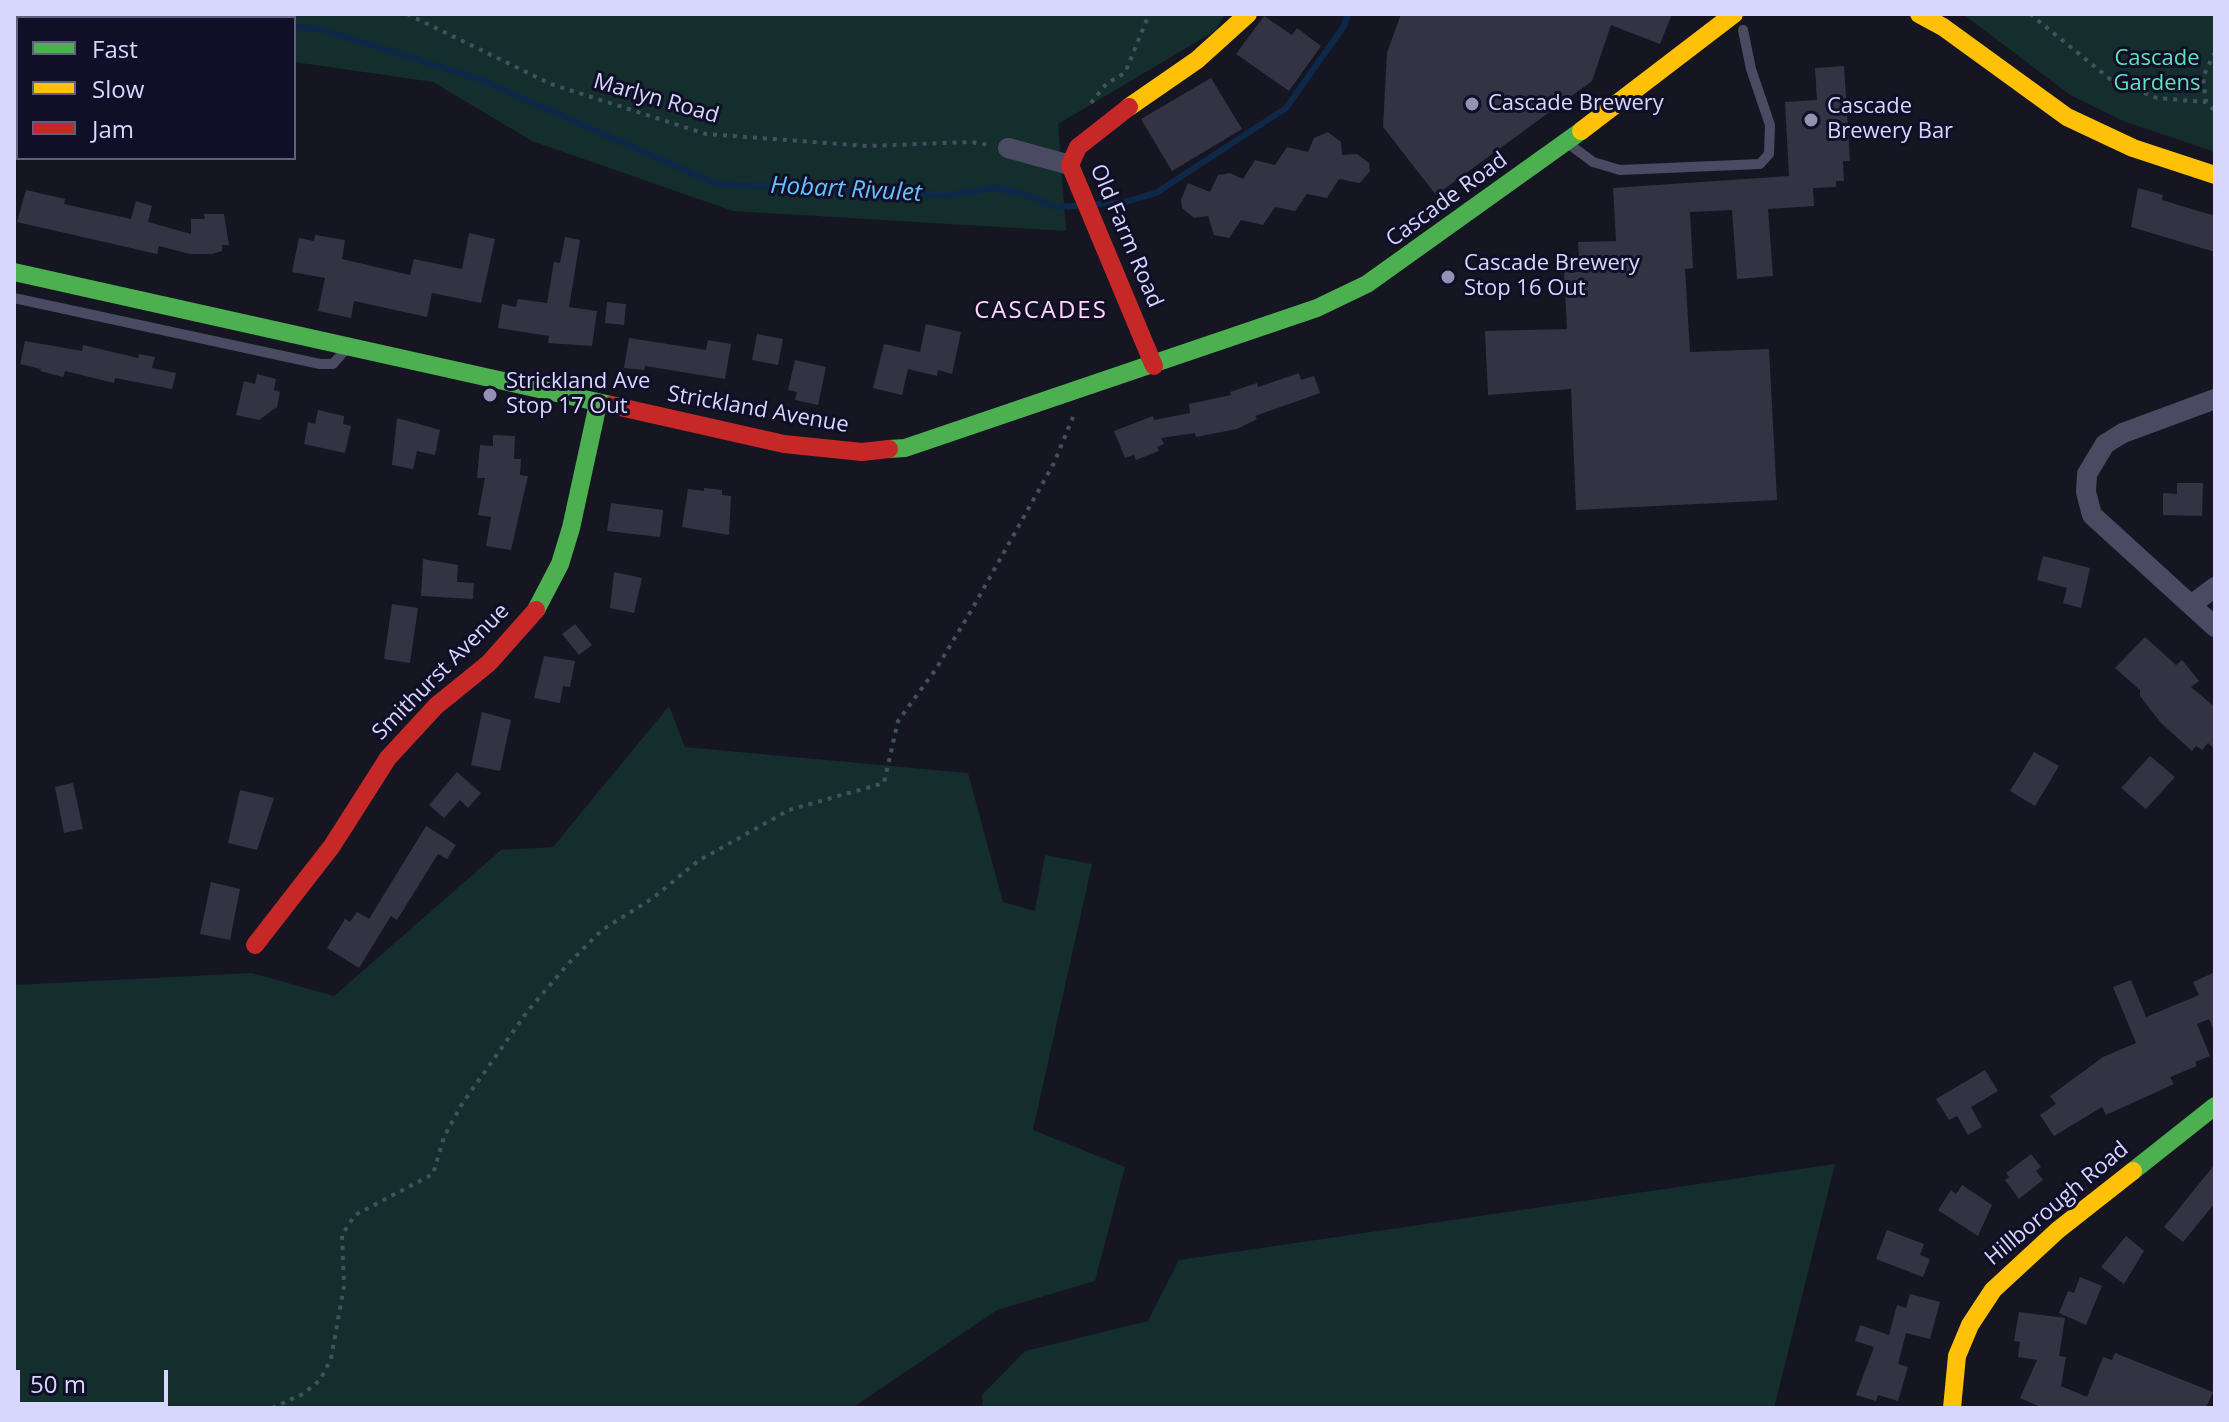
<!DOCTYPE html>
<style>
body{margin:0}
#map{position:relative;width:2229px;height:1422px;overflow:hidden;background:#161522;font-family:"Open Sans",sans-serif}
canvas{display:block}
.frame{position:absolute;inset:0;border:16px solid #d7d6ff;pointer-events:none}
.legend{position:absolute;left:16px;top:16px;width:280px;height:144px;box-sizing:border-box;background:#110f28;border:2px solid #605f7e;margin:0;padding:10px 14px;list-style:none;font-size:24px;color:#d7d6ff}
.legend li{display:flex;align-items:center;gap:16px;height:40px}
.legend b{width:40px;border:2px solid #605f7e}
.scale{position:absolute;left:16px;top:1370px;width:152px;height:36px;box-sizing:border-box;border:4px solid #d7d6ff;border-top:0;padding-left:10px;font-size:24px;line-height:28px;white-space:nowrap;color:#d7d6ff;-webkit-text-stroke:6px #110f28;paint-order:stroke}
</style>
<div id="map">
<canvas width="2229" height="1422"></canvas>
<div class="frame"></div>
<ul class="legend">
<li><b style="height:10px;background:#4caf50"></b>Fast</li>
<li><b style="height:10px;background:#ffc107"></b>Slow</li>
<li><b style="height:10px;background:#c62828"></b>Jam</li>
</ul>
<div class="scale">50 m</div>
</div>
<script>
const ctx = document.querySelector('canvas').getContext('2d');
ctx.lineJoin = 'round';
function fillPath(path, color) {
  ctx.fillStyle = color;
  ctx.fill(path, 'evenodd');
}
function shape(rows) {
  const path = new Path2D();
  for (const r of rows) {
    path.moveTo(r[0], r[1]);
    for (let i = 2; i < r.length; i += 2) path.lineTo(r[i], r[i + 1]);
  }
  return path;
}
function strokePath(path, color, width, dash) {
  ctx.strokeStyle = color;
  ctx.lineWidth = width;
  ctx.lineCap = dash ? 'butt' : 'round';
  ctx.setLineDash(dash || []);
  ctx.stroke(path);
}
function drawText(font, color, halo, rows, align = 'center') {
  ctx.font = font + ' "Open Sans",sans-serif';
  ctx.lineWidth = 6;
  ctx.setLineDash([]);
  ctx.textBaseline = 'middle';
  ctx.strokeStyle = halo;
  ctx.fillStyle = color;
  for (const [text, x, y, turn = 0] of rows) {
    ctx.save();
    ctx.translate(x, y);
    ctx.rotate((+turn || 0) * Math.PI / 180);
    ctx.textAlign = isNaN(turn) ? turn : align;
    if (halo) ctx.strokeText(text, 0, 0);
    ctx.fillText(text, 0, 0);
    ctx.restore();
  }
}
const green = shape([
 [156,14,1225,14,1215,31,1058,124,1066,231,733,211,532,141,433,82,294,62,294,18,168,18],
 [1963,14,2215,14,2215,152,2123,121,2070,95],
 [669,706,685,747,968,773,1003,902,1035,911,1045,855,1092,864,1033,1130,1125,1167,1095,1281,997,1310,852,1408,14,1408,14,985,252,973,334,996,501,850,553,847],
 [1835,1164,1774,1408,983,1408,982,1395,1025,1351,1148,1321,1179,1260]
]);
const stream = shape([
 [203,14,232,18],
 [294,26,324,30,479,79,716,184,951,195,994,188,1025,194,1055,207,1076,206],
 [1096,204,1121,203,1156,193,1286,108,1344,26,1348,14]
]);
const building = shape([
 [1401,14,1672,14,1660,44,1611,25,1592,81,1436,195,1383,127,1387,53],
 [1264,16,1292,35,1297,28,1321,46,1289,91,1236,54],
 [1844,66,1850,161,1843,161,1844,181,1836,181,1836,187,1813,188,1814,206,1768,209,1773,276,1737,279,1732,210,1690,212,1693,268,1685,269,1690,352,1769,349,1777,500,1576,510,1571,389,1488,395,1485,331,1567,329,1564,272,1580,272,1578,242,1616,241,1613,188,1789,176,1785,102,1817,100,1815,68],
 [1211,78,1242,129,1172,171,1141,119],
 [1328,132,1341,142,1342,155,1357,154,1369,163,1370,171,1360,183,1339,179,1327,198,1307,194,1295,211,1275,207,1263,225,1241,220,1229,238,1214,235,1208,216,1194,218,1182,208,1181,200,1188,183,1210,192,1218,175,1230,173,1243,179,1255,160,1275,165,1287,147,1308,152,1314,138],
 [2138,188,2163,195,2162,200,2215,216,2215,252,2131,227],
 [26,190,65,199,64,204,131,219,136,201,152,206,148,222,191,234,191,219,205,219,204,214,224,214,229,245,222,245,222,251,212,254,190,254,159,246,157,254,17,222],
 [469,233,495,239,481,303,432,293,427,317,354,301,351,318,318,311,325,278,292,272,299,238,314,241,315,235,345,240,342,259,410,275,414,259,462,269],
 [565,237,580,240,569,307,597,311,592,346,548,343,549,336,498,328,502,304,516,307,518,299,547,303,554,262,560,263],
 [607,302,626,304,624,325,605,323],
 [926,324,961,332,952,374,938,370,937,376,908,369,902,395,873,388,884,344,920,352],
 [757,334,783,339,778,365,752,360],
 [629,338,706,350,708,340,731,344,725,379,645,366,644,370,624,368],
 [25,341,82,351,83,345,138,358,139,354,155,357,152,368,176,373,172,389,115,378,114,383,65,371,63,377,40,371,41,369,20,364],
 [795,360,826,367,818,405,795,400,797,392,788,390],
 [1299,373,1301,380,1314,376,1320,393,1255,416,1257,419,1237,429,1196,437,1195,433,1161,438,1164,444,1157,447,1159,451,1136,460,1134,455,1125,458,1114,431,1153,416,1154,420,1190,413,1189,404,1231,395,1230,392,1257,383,1258,387],
 [257,374,276,379,274,390,280,392,277,407,259,420,236,415,244,381,255,384],
 [318,410,344,416,343,424,351,426,345,453,304,444,308,422,315,424],
 [397,418,440,430,435,455,417,451,413,469,392,465],
 [493,435,515,436,514,459,521,459,520,475,528,476,511,550,486,546,491,517,478,515,485,478,477,478,480,445,493,446],
 [2177,483,2203,483,2202,516,2163,515,2163,493,2177,494],
 [704,488,722,490,722,495,731,496,729,535,682,527,688,489,704,491],
 [611,503,663,510,660,537,607,531],
 [2043,556,2090,568,2081,608,2063,603,2067,588,2037,580],
 [423,559,458,565,457,582,474,583,473,599,421,596],
 [614,572,642,578,634,613,610,608],
 [392,604,418,608,410,663,384,659],
 [575,624,592,645,579,655,562,634],
 [2145,637,2176,665,2182,660,2199,681,2191,687,2215,707,2215,749,2208,743,2202,750,2196,746,2192,751,2161,723,2140,696,2140,690,2115,668],
 [544,656,575,661,570,687,563,686,560,703,534,698],
 [482,712,511,720,500,771,471,765],
 [2034,752,2059,766,2035,806,2010,791],
 [2150,756,2175,777,2146,809,2121,788],
 [457,772,481,793,468,808,460,800,444,818,429,805],
 [73,783,83,829,64,833,55,787],
 [240,790,274,798,257,850,228,843],
 [426,826,456,845,447,859,438,854,397,920,391,916,359,968,327,948,345,919,350,922,357,912,369,919],
 [211,882,240,889,230,940,200,934],
 [2215,972,2215,1033,2209,1019,2197,1024,2210,1056,2195,1062,2197,1066,2170,1077,2174,1084,2106,1115,2102,1107,2054,1136,2040,1115,2056,1104,2050,1096,2103,1057,2136,1043,2113,987,2131,980,2146,1017,2199,995,2193,982],
 [1985,1070,1998,1091,1971,1107,1982,1127,1968,1135,1957,1116,1949,1120,1936,1099],
 [2031,1154,2041,1167,2036,1171,2043,1180,2019,1199,2005,1180,2009,1177,2006,1173],
 [2215,1164,2215,1203,2183,1242,2164,1227],
 [1962,1185,1992,1205,1978,1236,1938,1210,1951,1190,1956,1194],
 [1887,1230,1924,1244,1920,1255,1930,1259,1923,1277,1876,1259],
 [2126,1236,2144,1251,2124,1284,2101,1267],
 [2080,1277,2102,1286,2086,1325,2059,1313,2068,1291,2074,1293],
 [1910,1294,1940,1302,1930,1339,1906,1333,1898,1364,1908,1367,1898,1401,1878,1395,1876,1401,1856,1395,1874,1347,1855,1341,1860,1325,1889,1335,1897,1305,1906,1308],
 [2019,1312,2065,1318,2059,1356,2066,1357,2061,1386,2087,1397,2103,1357,2112,1360,2115,1353,2213,1392,2206,1408,2043,1408,2020,1398,2037,1360,2018,1357,2020,1342,2014,1341]
]);
const path = shape([
 [407,14,551,84,706,134,867,146,971,142,989,145],
 [2030,14,2110,79,2157,98,2206,102],
 [2215,52,2203,77,2206,102,2215,111],
 [1091,103,1106,84,1125,73,1149,14],
 [272,1408,303,1394,320,1380,331,1359,344,1286,342,1235,355,1215,433,1174,444,1137,462,1104,527,1012,568,964,602,930,653,898,698,861,789,810,884,783,898,721,936,669,971,611,1054,463,1073,417]
]);
const lane = shape([
 [1569,144,1593,162,1620,170,1760,164,1769,154,1770,125,1751,69,1743,30],
 [14,298,320,364,333,364,347,348]
]);
const street = shape([
 [1008,148,1070,165],
 [2215,399,2123,433,2105,444,2087,474,2086,492,2092,515,2215,627],
 [2191,605,2215,587]
]);
const fast = shape([
 [14,272,611,405],
 [889,449,905,448,1317,308,1367,284,1581,131],
 [536,610,560,564,571,528,598,404],
 [2133,1171,2215,1106]
]);
const slow = shape([
 [1919,14,1943,27,2067,117,2133,148,2215,175],
 [1129,107,1197,60,1248,14],
 [1581,131,1734,14],
 [1952,1408,1957,1356,1970,1325,1993,1290,2058,1230,2133,1171]
]);
const jam = shape([
 [1129,107,1078,147,1070,165,1154,366],
 [611,405,784,444,862,452,889,449],
 [255,945,332,846,388,758,436,706,489,663,536,610]
]);
const markers = [
 [1472,104,8,"#9392b2"],
 [1811,120,8,"#9392b2"],
 [1448,277,8,"#9392b2"],
 [490,395,8,"#9392b2"]
];
const parkNames = [
 ["Cascade",2157,59],
 ["Gardens",2157,84]
];
const streetNames = [
 ["Marlyn Road",656,99,16],
 ["Cascade Road",1447,200,-36],
 ["Old Farm Road",1126,236,67],
 ["Strickland Avenue",758,410,10],
 ["Smithurst Avenue",441,672,-45],
 ["Hillborough Road",2057,1204,-40]
];
const poiNames = [
 ["Cascade Brewery",1488,104],
 ["Cascade",1827,107],
 ["Brewery Bar",1827,132],
 ["Cascade Brewery",1464,264],
 ["Stop 16 Out",1464,289],
 ["Strickland Ave",506,382],
 ["Stop 17 Out",506,407]
];
const waterNames = [
 ["Hobart Rivulet",846,190,3]
];
const neighbourhoodNames = [
 ["CASCADES",1041,311]
];
fillPath(green, '#132e2c');
strokePath(stream, '#0e284a', 6);
fillPath(building, '#343344');
strokePath(path, '#43515e', 4, [4, 6]);
strokePath(lane, '#4a4b63', 10);
strokePath(street, '#4a4b63', 20);
strokePath(fast, '#4caf50', 18);
strokePath(slow, '#ffc107', 18);
strokePath(jam, '#c62828', 18);
for (const [x, y, r, color] of markers) {
  const dot = new Path2D();
  dot.arc(x, y, r, 0, 2 * Math.PI);
  ctx.fillStyle = color;
  ctx.fill(dot);
  strokePath(dot, '#110f28', 3);
}
drawText('22px', '#5ee3b8', '#110f28', parkNames);
drawText('22px', '#d7d6ff', '#110f28', streetNames);
drawText('22px', '#d7d6ff', '#110f28', poiNames, 'left');
drawText('italic 24px', '#64c3ff', '#110f28', waterNames);
ctx.letterSpacing = '2px';
drawText('24px', '#ffd8f4', '#110f28', neighbourhoodNames);
ctx.letterSpacing = '0px';
</script>
